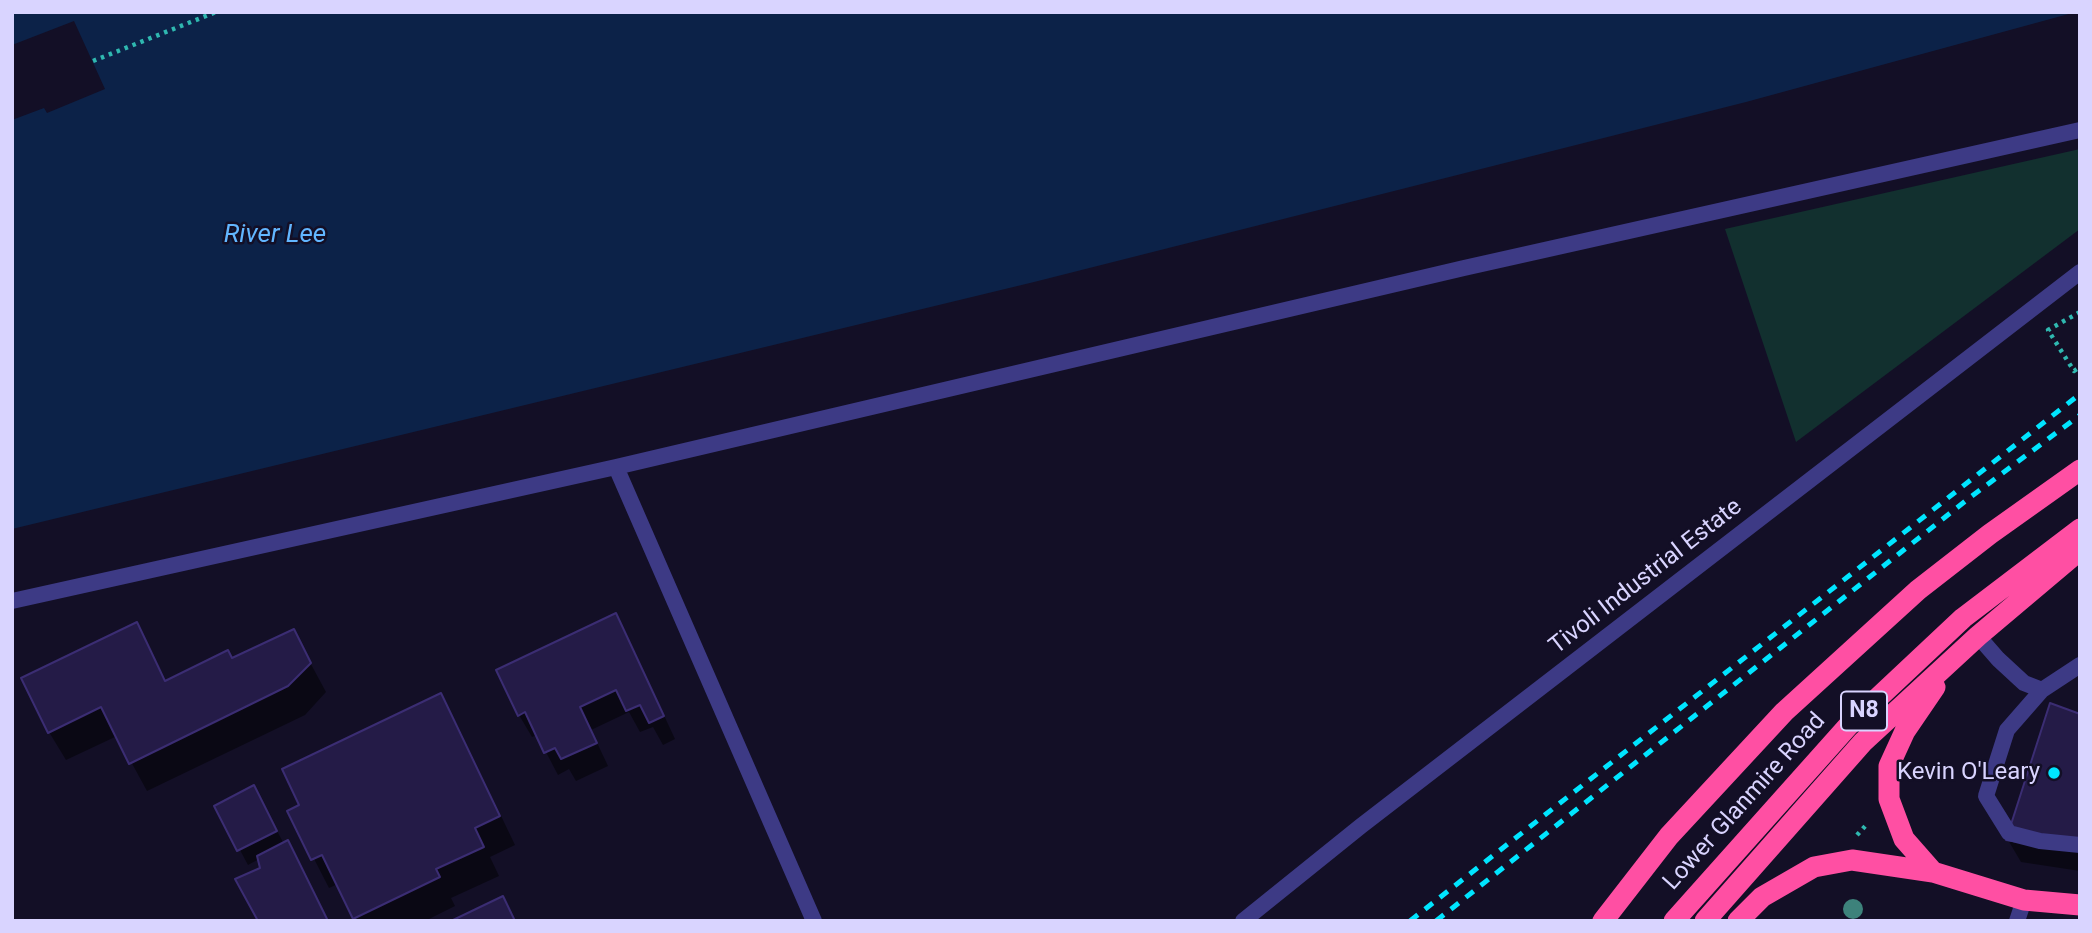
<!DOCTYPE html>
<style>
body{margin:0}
#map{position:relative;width:2092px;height:933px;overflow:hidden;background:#130f26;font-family:Roboto,sans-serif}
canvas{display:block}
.frame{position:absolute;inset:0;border:14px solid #d9d4ff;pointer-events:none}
</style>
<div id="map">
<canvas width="2092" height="933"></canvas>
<div class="frame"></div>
</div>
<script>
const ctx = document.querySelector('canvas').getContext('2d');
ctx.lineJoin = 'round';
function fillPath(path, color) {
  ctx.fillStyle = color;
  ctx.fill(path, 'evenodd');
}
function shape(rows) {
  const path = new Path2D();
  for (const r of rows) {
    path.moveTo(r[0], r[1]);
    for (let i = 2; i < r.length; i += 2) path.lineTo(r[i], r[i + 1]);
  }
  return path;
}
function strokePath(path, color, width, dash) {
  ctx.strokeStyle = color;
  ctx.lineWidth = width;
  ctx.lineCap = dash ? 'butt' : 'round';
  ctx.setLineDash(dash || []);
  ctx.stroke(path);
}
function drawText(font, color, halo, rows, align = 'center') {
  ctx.font = font + ' Roboto,sans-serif';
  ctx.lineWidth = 5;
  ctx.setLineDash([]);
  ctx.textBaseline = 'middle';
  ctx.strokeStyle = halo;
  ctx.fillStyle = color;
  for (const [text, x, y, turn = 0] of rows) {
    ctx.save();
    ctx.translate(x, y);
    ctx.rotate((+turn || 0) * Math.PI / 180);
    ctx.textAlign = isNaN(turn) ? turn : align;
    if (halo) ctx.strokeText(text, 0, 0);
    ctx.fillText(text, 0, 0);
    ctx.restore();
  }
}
const green = shape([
 [2080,149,2080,229,1796,442,1725,229]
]);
const water = shape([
 [12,12,2076,12,1746,102,1034,282,12,529,12,120,44,108,47,113,105,89,74,21,12,45]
]);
const shadow = shape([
 [615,616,628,638,675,739,663,745,653,727,640,732,629,712,591,730,608,766,576,781,569,769,558,775,537,735,532,737,519,715],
 [137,625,167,682,232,660,293,631,326,692,305,715,147,791,117,736,66,760,49,732],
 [441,695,457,724,515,845,490,857,499,876,451,898,455,906,425,921,356,921,338,884,329,888,290,812,302,806],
 [2080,715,2080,871,2021,862,2008,840],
 [262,803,284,844,262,869,259,859,248,865,217,807]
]);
const building = shape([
 [616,613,664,716,649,723,640,705,626,711,616,690,580,707,597,743,561,759,555,748,544,753,525,712,518,716,496,670,616,613],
 [137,622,165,681,228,650,232,658,294,629,311,663,288,686,129,764,101,707,48,733,21,678,137,622],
 [441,693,500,816,475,828,484,847,436,869,440,877,353,919,322,855,311,860,287,811,299,805,282,769,441,693],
 [2050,703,2080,714,2080,851,2006,840,2050,703],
 [254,785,277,831,237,851,214,806,254,785],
 [288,840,328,921,258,921,235,879,260,868,257,856,288,840],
 [503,896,515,921,451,921,503,896]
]);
const path = shape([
 [93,61,216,12],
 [2080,312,2048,330,2074,371,2080,367],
 [1857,835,1868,823]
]);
const lane = shape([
 [616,467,814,921],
 [12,601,616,467,1464,268,2080,130],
 [1978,636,1998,659,2024,683,2042,690,2080,665],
 [2042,690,2007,730,1986,796,2009,833,2040,841,2080,845],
 [1243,921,1361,826,2080,272],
 [2017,921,2024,900]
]);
const highway = shape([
 [1933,872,1904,839,1889,799,1889,766,1905,731,1935,687],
 [1603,921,1669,836,1784,712,1918,590,1990,534,2080,470],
 [1674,921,1849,725,1963,618,2080,529],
 [1705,921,1863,742,1978,636,2080,550],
 [1738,921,1762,897,1814,867,1852,860,1933,872,2024,900,2080,905]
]);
const rail = shape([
 [1410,921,2080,394],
 [1436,921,1968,499,2080,415]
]);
const trees = [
 [1853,909]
];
const markers = [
 [2054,773,7,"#00e5ff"]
];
const shields = [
 [1864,711,46]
];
const shieldNames = [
 ["N8",1864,711]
];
const streetNames = [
 ["Tivoli Industrial Estate",1646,577,-38],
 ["Lower Glanmire Road",1745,802,-48]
];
const poiNames = [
 ["Kevin O'Leary",2040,773]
];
const waterNames = [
 ["River Lee",275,235]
];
fillPath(green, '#12302f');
fillPath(water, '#0c2248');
fillPath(shadow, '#0007');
fillPath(building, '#241b47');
strokePath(building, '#3b2d73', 2);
strokePath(path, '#2fb8b0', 4.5, [3.5, 5]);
strokePath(lane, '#3d3a85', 16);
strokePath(highway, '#ff4fa3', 21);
strokePath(rail, '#00e5ff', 5, [10, 9]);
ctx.fillStyle = '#3d827b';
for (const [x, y] of trees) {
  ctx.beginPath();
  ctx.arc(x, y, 10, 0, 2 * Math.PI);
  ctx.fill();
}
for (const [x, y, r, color] of markers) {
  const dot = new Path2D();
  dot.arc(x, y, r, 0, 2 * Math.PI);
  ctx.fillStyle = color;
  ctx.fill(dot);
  strokePath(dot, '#130f26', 2.5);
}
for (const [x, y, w] of shields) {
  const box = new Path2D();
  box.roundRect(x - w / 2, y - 19.5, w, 39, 5);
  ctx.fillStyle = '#130f26';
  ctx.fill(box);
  strokePath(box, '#d9d4ff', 2);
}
drawText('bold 23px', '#d9d4ff', null, shieldNames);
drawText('24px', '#d9d4ff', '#130f26', streetNames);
drawText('24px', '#d9d4ff', '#130f26', poiNames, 'right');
drawText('italic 26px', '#62b6ff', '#130f26', waterNames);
</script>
